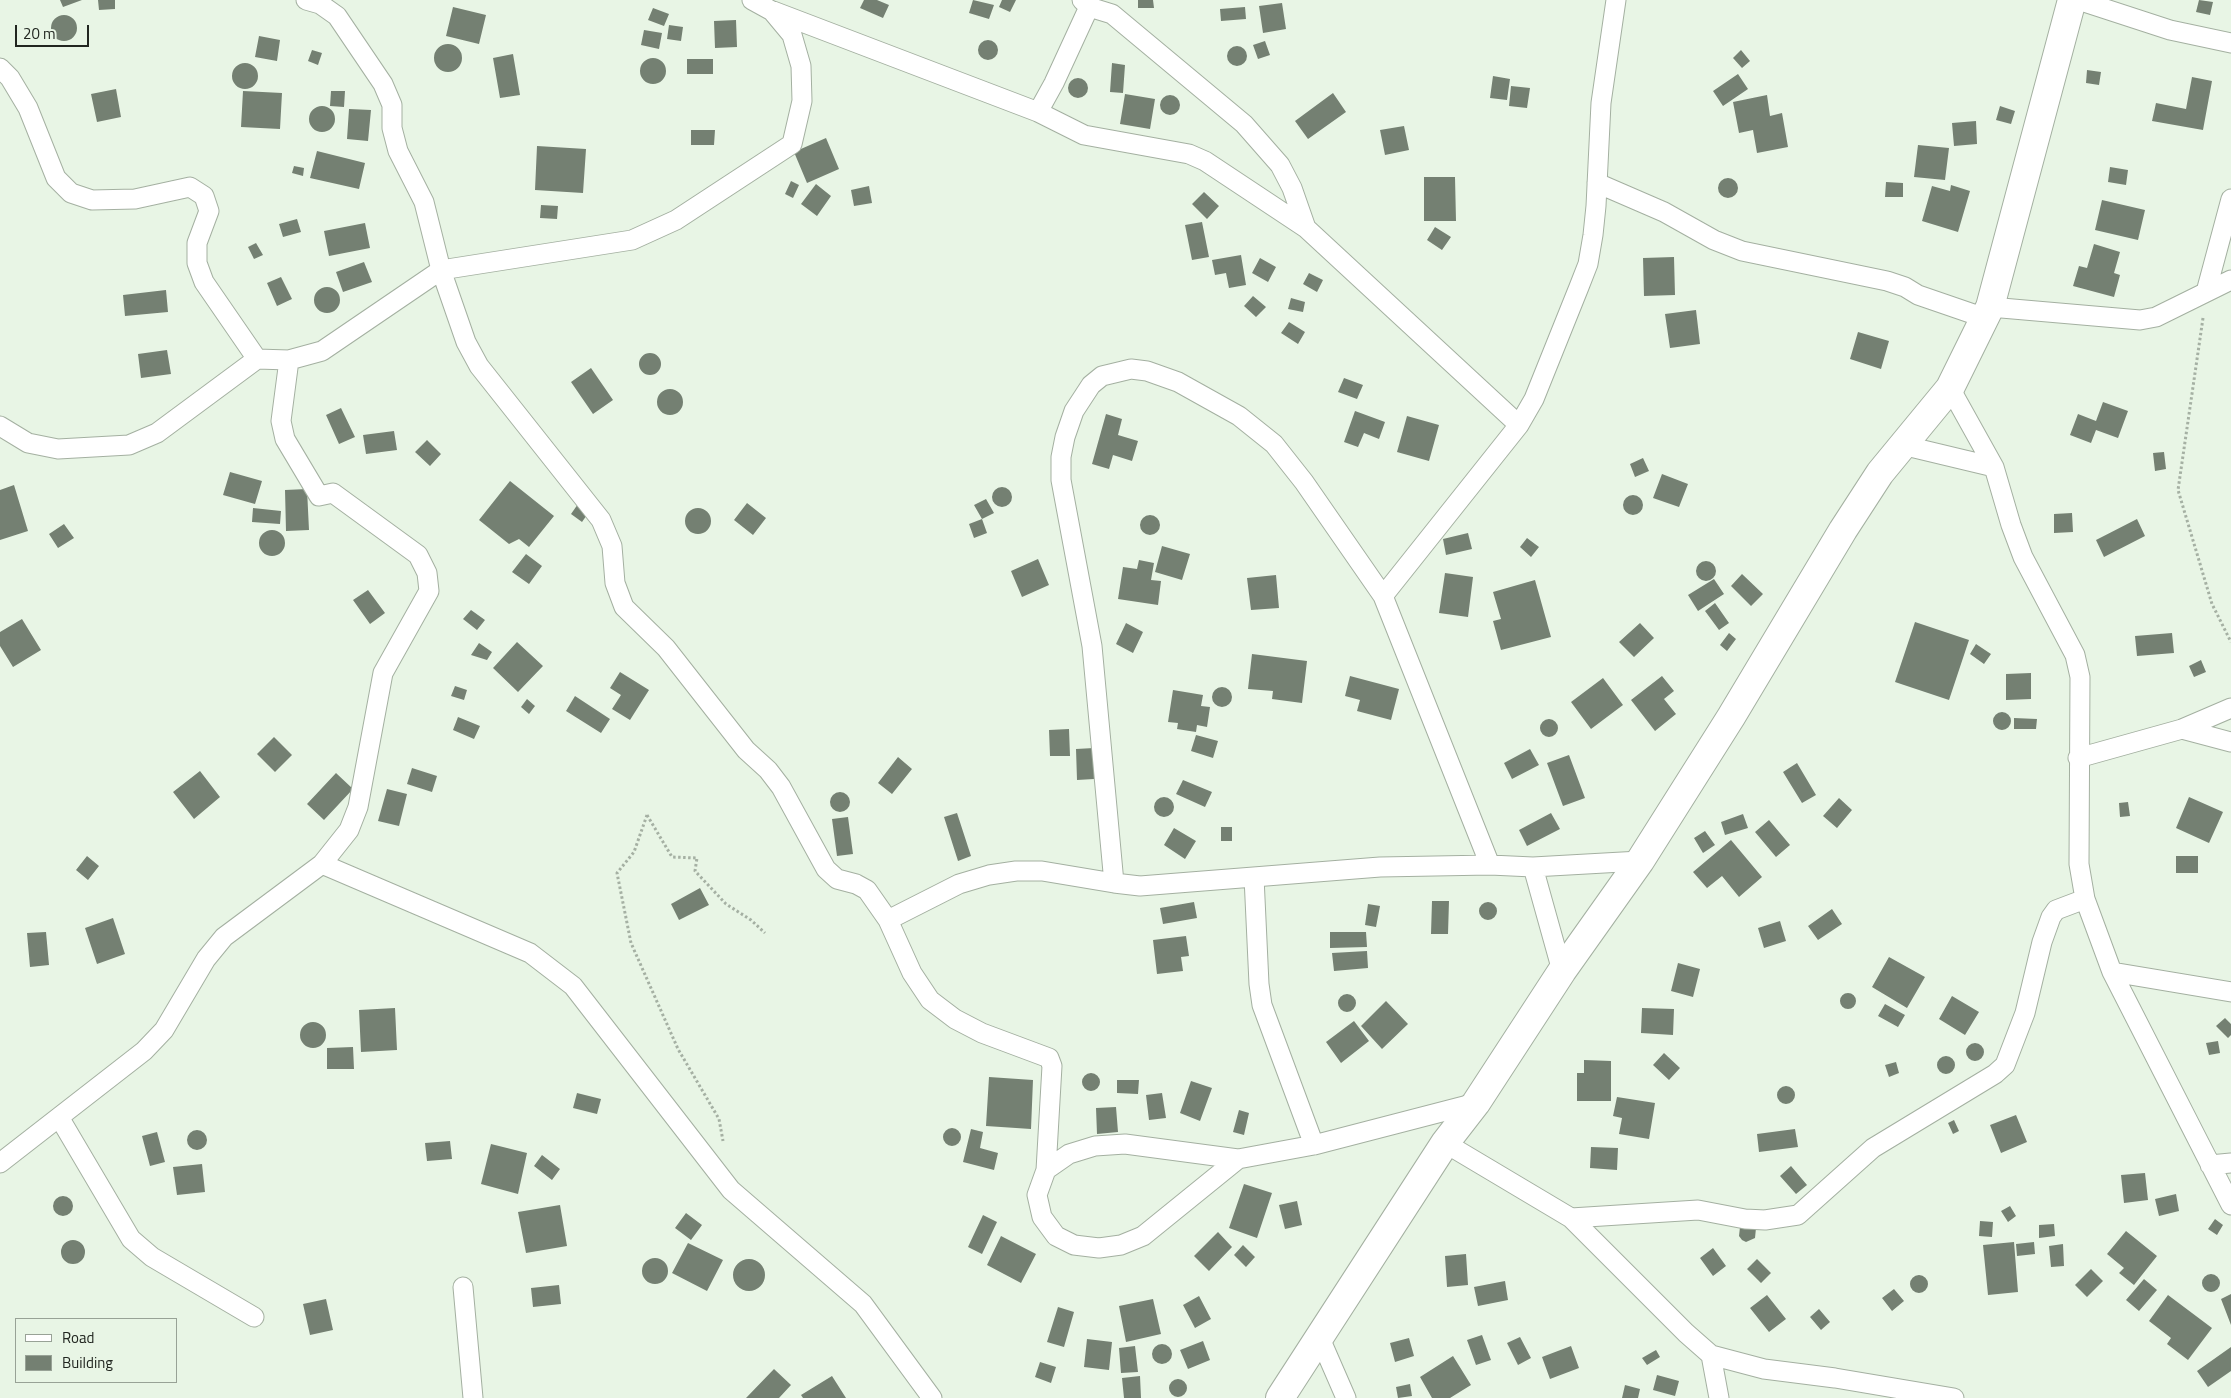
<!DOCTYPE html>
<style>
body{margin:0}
#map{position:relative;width:2231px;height:1398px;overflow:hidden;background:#e8f5e5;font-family:"Titillium Web",sans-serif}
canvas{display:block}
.legend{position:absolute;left:15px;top:1318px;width:162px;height:65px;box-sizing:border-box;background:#e8f5e5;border:1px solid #98a296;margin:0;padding:6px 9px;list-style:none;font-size:15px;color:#212620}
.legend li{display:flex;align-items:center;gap:10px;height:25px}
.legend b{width:25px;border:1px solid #98a296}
.scale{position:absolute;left:15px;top:25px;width:74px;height:22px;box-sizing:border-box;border:2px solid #212620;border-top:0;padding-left:6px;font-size:15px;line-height:18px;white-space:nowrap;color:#212620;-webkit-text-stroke:4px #e8f5e5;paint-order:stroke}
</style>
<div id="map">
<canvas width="2231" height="1398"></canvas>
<ul class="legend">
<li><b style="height:6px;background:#fff"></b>Road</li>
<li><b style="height:14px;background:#748072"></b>Building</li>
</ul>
<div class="scale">20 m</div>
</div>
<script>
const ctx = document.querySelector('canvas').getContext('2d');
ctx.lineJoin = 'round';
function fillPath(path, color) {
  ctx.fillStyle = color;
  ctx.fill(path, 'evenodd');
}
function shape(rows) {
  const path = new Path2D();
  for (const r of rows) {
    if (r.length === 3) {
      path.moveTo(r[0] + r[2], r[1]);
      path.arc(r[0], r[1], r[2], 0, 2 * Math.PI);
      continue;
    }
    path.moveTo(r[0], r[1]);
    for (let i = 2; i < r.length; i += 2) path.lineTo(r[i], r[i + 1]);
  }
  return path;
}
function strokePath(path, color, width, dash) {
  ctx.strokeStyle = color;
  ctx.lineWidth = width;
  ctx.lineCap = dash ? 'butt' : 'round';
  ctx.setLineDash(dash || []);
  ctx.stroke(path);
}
const building = shape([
 [60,0,82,0,63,7],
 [98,0,115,0,115,9,99,10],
 [864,0,877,0,889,5,883,18,860,8],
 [973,0,994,5,989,19,969,13],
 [1002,0,1016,0,1010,12,999,7],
 [1138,0,1153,0,1154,8,1138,8],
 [2199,0,2213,2,2210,15,2196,12],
 [1282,3,1286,29,1263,33,1259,6],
 [453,7,486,15,479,44,446,36],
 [1245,7,1246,19,1221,21,1220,9],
 [653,8,669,14,664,26,648,20],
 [64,28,13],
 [736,20,737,47,715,48,714,21],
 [669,25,683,27,681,41,667,39],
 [644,30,662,33,659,49,641,45],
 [259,36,280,40,277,61,255,57],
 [988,50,10],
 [1265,41,1270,55,1258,59,1253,45],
 [448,58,14],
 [1237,56,10],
 [312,50,322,53,318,65,308,61],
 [1741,50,1750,61,1742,68,1733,58],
 [513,54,520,95,500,98,493,58],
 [653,71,13],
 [687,59,713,59,713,74,687,74],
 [1112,63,1125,65,1123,93,1110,92],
 [245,76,13],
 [2087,70,2101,72,2099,85,2086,83],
 [1738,74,1748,89,1723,106,1713,91],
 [1493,76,1510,79,1507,100,1490,98],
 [2192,77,2212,81,2203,130,2152,121,2156,103,2186,109],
 [1078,88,10],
 [1511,86,1530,88,1527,108,1509,106],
 [116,89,121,117,97,122,91,94],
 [243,91,282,93,280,129,241,127],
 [331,91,345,91,344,107,330,106],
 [1333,93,1346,112,1308,139,1295,121],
 [1125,94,1155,99,1150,129,1120,124],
 [1170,105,10],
 [1767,95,1770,116,1782,113,1788,147,1757,153,1753,130,1739,133,1733,102],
 [2000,106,2015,111,2011,124,1996,120],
 [322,119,13],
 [349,109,371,110,368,141,347,139],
 [1976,121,1977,144,1954,146,1952,123],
 [1404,126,1409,150,1385,155,1380,130],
 [691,130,715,130,714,145,691,145],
 [826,138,839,169,807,183,794,152],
 [1918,145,1949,148,1945,180,1914,177],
 [537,146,586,149,583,193,535,190],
 [317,151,365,163,359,189,310,178],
 [294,166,304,168,303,176,292,173],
 [2110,167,2128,170,2126,185,2108,182],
 [1424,177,1455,177,1456,221,1424,221],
 [1728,188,10],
 [791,181,799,185,793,198,785,194],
 [1886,182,1903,183,1903,197,1885,197],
 [816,184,831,196,817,216,801,204],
 [1951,185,1970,191,1958,232,1922,221,1932,186,1950,191],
 [869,186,872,203,854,206,851,190],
 [1204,192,1219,206,1207,219,1192,204],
 [2102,200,2145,210,2138,240,2095,230],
 [541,205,558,206,557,219,540,218],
 [297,219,301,232,283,237,279,224],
 [1202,222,1209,257,1192,260,1185,225],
 [365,223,370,248,329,256,324,231],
 [1435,227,1451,237,1442,250,1427,240],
 [256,243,263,255,254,259,248,247],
 [2094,244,2120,252,2114,273,2120,275,2114,297,2073,286,2079,266,2087,268],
 [1241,255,1246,285,1229,288,1226,273,1215,275,1212,260],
 [1674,257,1675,295,1644,296,1643,258],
 [1260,258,1276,267,1268,282,1252,273],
 [364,262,372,282,343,292,336,272],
 [1309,273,1323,280,1317,292,1303,284],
 [281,277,292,299,277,306,267,283],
 [327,300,13],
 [166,290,168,312,125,316,123,295],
 [1253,296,1266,307,1256,317,1244,306],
 [1291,298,1305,302,1303,312,1288,309],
 [1696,310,1700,344,1670,348,1665,314],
 [1289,322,1305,332,1298,344,1281,333],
 [1858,332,1889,341,1881,369,1850,359],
 [167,350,171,374,141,378,138,354],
 [650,364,11],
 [591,368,613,400,593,414,571,382],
 [1344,378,1363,385,1357,399,1338,392],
 [670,402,13],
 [2103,402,2128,411,2118,438,2096,430,2091,443,2070,435,2078,414,2096,421],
 [341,408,355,437,339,444,326,415],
 [1355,411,1385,422,1379,439,1364,433,1358,447,1344,442],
 [1106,414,1122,419,1118,435,1138,441,1132,461,1113,455,1109,469,1092,464],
 [1407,416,1439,425,1429,461,1397,452],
 [394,431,397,450,366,454,363,435],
 [427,440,441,454,430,466,415,452],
 [2164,452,2166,469,2155,471,2153,453],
 [1643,458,1649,471,1635,477,1630,464],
 [230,472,262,481,255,504,223,495],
 [1662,474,1688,484,1679,507,1653,498],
 [510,481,554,516,529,547,519,539,509,544,479,520],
 [14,485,28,531,0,540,0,490],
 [1002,497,10],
 [307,489,309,530,286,531,285,490],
 [1633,505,10],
 [986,499,994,513,982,519,974,505],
 [747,503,766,518,753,535,734,520],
 [578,504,589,512,582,522,571,514],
 [253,508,281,511,280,524,252,522],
 [698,521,13],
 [2072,513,2073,532,2054,533,2054,514],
 [1150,525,10],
 [982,519,987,533,974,538,969,524],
 [2137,519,2145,536,2104,557,2096,540],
 [64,524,74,538,58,548,49,534],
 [272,543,13],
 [1468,533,1472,549,1446,555,1443,539],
 [1527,538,1539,547,1531,557,1520,547],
 [1162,546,1190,554,1182,580,1155,572],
 [526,554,542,566,529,584,512,572],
 [1038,559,1049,585,1022,597,1011,571],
 [1139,560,1154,563,1151,580,1161,581,1158,605,1118,599,1123,567,1137,569],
 [1706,571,10],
 [1445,573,1473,577,1468,617,1439,613],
 [1742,574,1763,594,1751,606,1731,586],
 [1276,575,1279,608,1251,610,1247,578],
 [1714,579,1724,594,1698,611,1688,595],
 [1535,580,1551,637,1501,650,1493,621,1501,619,1493,592],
 [368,590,385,613,370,624,353,600],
 [1715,603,1729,623,1719,630,1705,611],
 [471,610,485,620,477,630,463,619],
 [22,619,41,650,13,667,0,646,0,632],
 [1915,622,1969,640,1949,700,1895,682],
 [1126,623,1143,632,1133,653,1116,644],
 [1640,623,1654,638,1634,657,1619,642],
 [1729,633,1736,639,1727,651,1720,645],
 [2172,633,2174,653,2137,656,2135,636],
 [517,642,543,666,518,692,493,668],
 [479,643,492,652,487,660,471,655],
 [1976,644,1991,654,1984,664,1970,654],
 [1252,654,1307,661,1302,703,1272,699,1273,691,1248,689],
 [2201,660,2206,672,2194,677,2189,666],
 [620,672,649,690,630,720,612,709,621,695,610,688],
 [2031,673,2031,699,2006,700,2006,674],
 [1350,676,1399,689,1391,720,1357,711,1360,700,1345,696],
 [1662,676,1674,691,1664,699,1676,714,1655,731,1631,700],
 [1603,678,1623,705,1591,729,1571,702],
 [455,686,467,690,464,700,451,696],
 [1222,697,10],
 [1173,690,1203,695,1201,706,1210,707,1207,727,1197,725,1196,732,1177,729,1178,723,1168,722],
 [575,696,610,719,601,733,566,711],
 [527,699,535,706,529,714,521,707],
 [2002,721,9],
 [458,717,480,726,474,739,453,730],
 [2014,718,2037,719,2036,729,2014,729],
 [1549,728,9],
 [1069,729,1070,756,1050,756,1049,730],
 [1196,735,1218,741,1213,758,1191,751],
 [274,737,292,755,275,772,257,754],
 [1094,748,1094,779,1077,780,1076,749],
 [1530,749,1539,765,1512,779,1504,763],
 [1569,755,1585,798,1563,806,1547,763],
 [898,757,912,769,892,794,878,783],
 [1797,763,1816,795,1802,803,1783,772],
 [412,768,437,776,432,792,407,784],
 [200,771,220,797,194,819,173,792],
 [336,773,353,789,324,820,307,804],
 [1183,780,1212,792,1205,807,1176,794],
 [387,789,407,794,399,826,378,821],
 [840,802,10],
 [2189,797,2223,812,2209,843,2176,828],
 [1164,807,10],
 [1839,798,1852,810,1837,828,1823,816],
 [2128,802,2130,816,2120,817,2119,803],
 [957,813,971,856,958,861,944,817],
 [1551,813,1560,829,1527,846,1519,830],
 [1743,814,1748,828,1725,835,1721,822],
 [848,817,853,854,837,856,832,819],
 [1769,820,1790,845,1776,857,1755,832],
 [1221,827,1232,827,1232,841,1221,841],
 [1174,828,1196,841,1185,859,1164,845],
 [1705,831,1715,845,1703,853,1694,838],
 [1731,840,1762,877,1739,897,1722,876,1707,888,1693,872],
 [87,856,99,866,88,880,76,870],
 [2176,856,2198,856,2198,873,2176,873],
 [700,888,709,905,679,920,671,904],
 [1432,901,1449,901,1448,934,1431,934],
 [1488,911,9],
 [1194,902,1197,918,1163,924,1160,908],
 [1368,904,1380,906,1376,927,1365,925],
 [1832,909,1842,924,1818,940,1808,926],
 [113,918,125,954,97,964,85,928],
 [1780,921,1786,941,1764,948,1758,928],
 [46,932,49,965,30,967,27,933],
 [1330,932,1366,932,1367,947,1330,948],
 [1186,936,1189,956,1181,957,1183,971,1157,974,1153,940],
 [1367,951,1368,968,1334,971,1332,953],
 [1889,957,1925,977,1907,1008,1872,987],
 [1678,963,1700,969,1693,997,1671,991],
 [1848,1001,8],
 [1347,1003,9],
 [1952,996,1979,1012,1965,1035,1939,1019],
 [1386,1001,1408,1024,1382,1049,1361,1026],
 [1885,1004,1905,1015,1898,1027,1878,1016],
 [395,1008,397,1050,361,1052,359,1010],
 [1642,1008,1674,1009,1673,1035,1641,1033],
 [2225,1018,2231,1024,2231,1035,2228,1038,2216,1026],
 [1354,1021,1369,1041,1341,1063,1326,1042],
 [313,1035,13],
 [2218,1041,2220,1053,2209,1055,2206,1043],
 [1975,1052,9],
 [353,1047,354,1069,327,1069,327,1048],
 [1664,1053,1680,1068,1669,1080,1653,1065],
 [1946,1065,9],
 [1584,1060,1611,1061,1611,1101,1577,1101,1577,1073,1584,1073],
 [1896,1062,1899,1073,1889,1077,1885,1065],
 [1091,1082,9],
 [989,1077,1033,1080,1031,1129,986,1126],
 [1117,1080,1139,1080,1138,1094,1117,1093],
 [1191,1081,1212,1088,1200,1121,1180,1113],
 [1786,1095,9],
 [577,1093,601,1099,597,1114,573,1108],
 [1162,1093,1166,1118,1149,1120,1146,1095],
 [1617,1097,1655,1103,1649,1139,1619,1134,1622,1118,1613,1116],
 [1116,1107,1118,1132,1097,1134,1096,1108],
 [1239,1110,1249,1113,1244,1135,1233,1132],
 [2016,1115,2027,1142,2001,1153,1990,1125],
 [1954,1120,1959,1131,1953,1134,1948,1123],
 [952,1137,9],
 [971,1129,983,1132,980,1148,998,1153,994,1170,963,1162],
 [1795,1129,1798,1147,1759,1152,1757,1134],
 [197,1140,10],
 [157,1132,165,1162,150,1166,142,1136],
 [450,1141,452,1159,427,1161,425,1143],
 [491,1144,527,1153,518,1194,481,1184],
 [1591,1147,1618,1148,1617,1170,1590,1168],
 [542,1155,560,1169,552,1180,534,1166],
 [202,1164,205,1192,177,1195,173,1167],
 [1791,1166,1807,1185,1796,1194,1780,1176],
 [2145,1173,2148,1200,2124,1203,2121,1175],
 [1244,1184,1272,1193,1257,1238,1229,1228],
 [2176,1194,2179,1211,2159,1216,2155,1199],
 [63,1206,10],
 [1297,1201,1302,1225,1285,1229,1279,1205],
 [560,1205,567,1246,526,1253,518,1212],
 [2010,1206,2016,1216,2008,1222,2001,1211],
 [686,1213,702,1225,691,1240,675,1228],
 [983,1215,997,1222,982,1254,968,1247],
 [2215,1219,2223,1225,2217,1235,2208,1229],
 [1980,1221,1993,1222,1992,1237,1979,1236],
 [2054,1224,2055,1236,2039,1238,2039,1225],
 [1740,1227,1756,1228,1755,1238,1746,1242,1742,1240,1739,1236],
 [2126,1231,2157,1256,2134,1285,2119,1273,2124,1268,2107,1254],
 [1218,1232,1232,1247,1209,1271,1194,1256],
 [1001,1236,1036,1254,1021,1283,987,1265],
 [73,1252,12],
 [2014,1242,2018,1292,1988,1295,1983,1245],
 [2034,1242,2035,1254,2017,1256,2016,1244],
 [688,1243,723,1260,707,1291,672,1273],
 [2063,1244,2064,1266,2051,1267,2049,1246],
 [1243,1245,1255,1257,1246,1267,1234,1255],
 [1713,1248,1726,1266,1713,1276,1700,1258],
 [1466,1254,1468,1285,1447,1287,1445,1256],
 [655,1271,13],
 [1757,1259,1771,1273,1761,1283,1747,1269],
 [749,1275,16],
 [2091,1269,2103,1281,2087,1297,2075,1285],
 [2211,1283,9],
 [1919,1284,9],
 [2144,1279,2157,1290,2139,1311,2126,1300],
 [1505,1281,1508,1300,1478,1306,1474,1287],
 [559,1285,561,1304,533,1307,531,1288],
 [1894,1289,1904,1301,1892,1311,1882,1298],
 [2231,1294,2231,1325,2221,1299],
 [1767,1295,1786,1319,1769,1332,1750,1308],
 [2168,1295,2212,1328,2188,1360,2167,1344,2171,1338,2149,1321],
 [1199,1296,1211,1319,1195,1328,1183,1305],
 [326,1299,333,1330,310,1335,303,1304],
 [1153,1299,1161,1334,1126,1342,1119,1306],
 [1058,1307,1074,1312,1064,1347,1047,1342],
 [1819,1309,1830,1322,1821,1330,1810,1317],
 [1482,1335,1491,1360,1476,1365,1467,1340],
 [1520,1337,1531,1358,1518,1365,1507,1343],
 [1409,1338,1414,1356,1395,1362,1390,1343],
 [1087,1339,1112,1342,1109,1370,1084,1367],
 [1203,1341,1210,1360,1188,1369,1180,1350],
 [1162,1354,10],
 [1135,1346,1138,1372,1121,1373,1119,1348],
 [1571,1346,1579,1368,1550,1379,1542,1357],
 [2231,1347,2231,1371,2208,1387,2197,1371],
 [1656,1350,1660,1357,1647,1365,1642,1358],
 [1453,1356,1471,1385,1450,1398,1432,1398,1420,1377],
 [1040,1362,1056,1367,1051,1383,1035,1377],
 [774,1369,791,1385,779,1398,746,1398],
 [1657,1375,1679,1381,1675,1396,1653,1390],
 [832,1376,846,1398,803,1398,801,1395],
 [1140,1376,1141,1398,1124,1398,1122,1378],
 [1178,1388,9],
 [1410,1384,1412,1396,1398,1398,1396,1387],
 [1625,1385,1640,1389,1638,1398,1622,1398]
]);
const path = shape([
 [2203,318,2178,490,2212,604,2231,642],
 [647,815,634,852,617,873,631,943,678,1049,719,1119,723,1141],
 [647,815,672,857,697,858,695,871,726,904,751,920,765,933]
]);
const street = shape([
 [306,0,320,4,337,16,383,84,392,105,392,128,398,151,424,202,441,270,466,342,479,366,601,520,612,546,615,583,624,607,666,648,746,750,768,770,781,787,826,869,837,879,856,884,867,890,888,920,912,973,930,1000,955,1019,982,1033,1049,1058,1052,1066,1046,1170,1037,1195,1042,1217,1056,1236,1074,1245,1099,1248,1121,1245,1143,1236,1238,1159],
 [1082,0,1089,7,1112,14,1244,124,1280,165,1292,188,1306,228,1519,425],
 [2078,0,2170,30,2231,43],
 [773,11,1038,112,1084,135,1189,154,1205,161,1306,228],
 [0,68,10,78,28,108,56,178,71,193,92,200,135,199,190,187,204,196,209,211,197,243,197,263,204,282,257,359],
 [1038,112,1054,83,1089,7],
 [1597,183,1664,212,1714,240,1742,251,1887,281,1905,287,1918,295,1982,317,1990,307,2140,320,2156,317,2231,280],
 [2206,292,2231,199],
 [1950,388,1994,467,2011,525,2023,557,2075,655,2080,677,2079,864,2085,899,2112,972,2231,1205],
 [0,426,28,443,58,449,129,445,157,433,257,359,289,360,322,351,441,270,632,240,676,220,792,144,802,101,801,66,792,35,772,11,752,0],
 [1902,445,1994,467],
 [1383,596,1519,425,1534,399,1579,287,1588,264,1593,235,1596,206,1601,103,1616,0],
 [2182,729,2231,742],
 [2078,758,2182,729,2231,708],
 [322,864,530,953,573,986,731,1190,863,1304,932,1398],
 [1533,867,1562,971],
 [1254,877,1259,984,1262,1005,1314,1145],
 [1114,883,1092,646,1061,480,1061,457,1065,437,1074,411,1091,385,1102,376,1131,369,1147,371,1178,382,1239,416,1274,444,1304,482,1383,596,1490,865],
 [888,920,959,884,989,875,1016,871,1042,871,1114,883,1140,886,1380,867,1490,865,1533,867,1640,861],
 [2112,972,2231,992],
 [59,1117,131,1239,152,1257,254,1317],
 [1445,1143,1571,1218,1686,1333,1711,1355,1764,1369,1835,1378,1954,1398],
 [0,1163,144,1051,164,1030,206,959,224,937,322,864,349,830,358,807,383,673,429,591,427,573,418,555,333,493,319,496,285,439,281,421,289,360],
 [2210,1165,2231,1163],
 [1046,1170,1069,1154,1095,1146,1125,1144,1238,1159,1314,1145,1476,1103],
 [1571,1218,1698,1210,1745,1219,1765,1220,1798,1215,1873,1148,1995,1074,2005,1065,2025,1013,2042,942,2051,917,2056,910,2085,899],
 [463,1287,473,1398],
 [1319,1336,1346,1398],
 [1711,1355,1719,1398]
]);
const secondary = shape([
 [1280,1398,1445,1143,1476,1103,1562,971,1640,861,1731,717,1843,530,1880,473,1950,388,1990,307,2072,0]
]);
fillPath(building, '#748072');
strokePath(street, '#a4b0a1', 21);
strokePath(secondary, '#a4b0a1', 30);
strokePath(path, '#a5b0a3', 3, [2.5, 2.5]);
strokePath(street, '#fff', 19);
strokePath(secondary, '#fff', 28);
</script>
